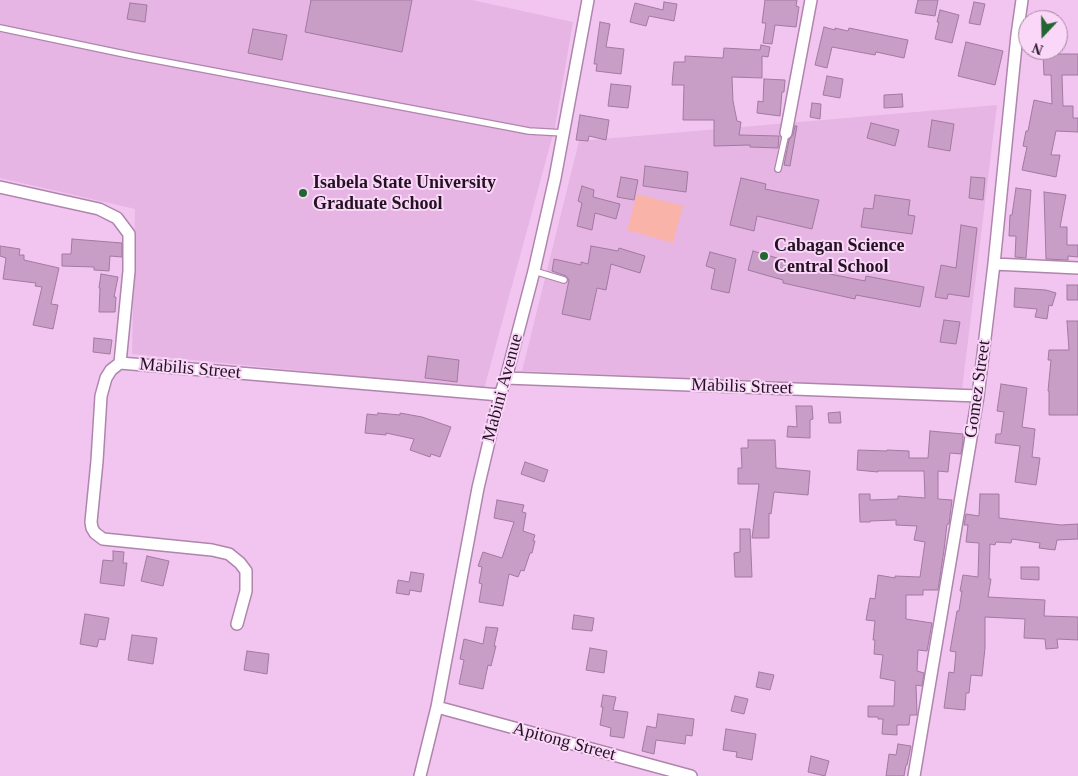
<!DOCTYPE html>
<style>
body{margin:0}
#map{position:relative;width:1078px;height:776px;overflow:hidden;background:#f2c5f0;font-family:Georgia,serif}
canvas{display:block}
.north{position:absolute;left:1018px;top:10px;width:50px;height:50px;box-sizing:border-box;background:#fad6f8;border:1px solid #a488a2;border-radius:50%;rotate:201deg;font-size:14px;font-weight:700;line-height:20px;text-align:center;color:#231322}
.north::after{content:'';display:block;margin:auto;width:18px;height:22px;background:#216530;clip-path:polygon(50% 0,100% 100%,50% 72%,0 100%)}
</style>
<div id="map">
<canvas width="1078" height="776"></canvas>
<div class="north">N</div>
</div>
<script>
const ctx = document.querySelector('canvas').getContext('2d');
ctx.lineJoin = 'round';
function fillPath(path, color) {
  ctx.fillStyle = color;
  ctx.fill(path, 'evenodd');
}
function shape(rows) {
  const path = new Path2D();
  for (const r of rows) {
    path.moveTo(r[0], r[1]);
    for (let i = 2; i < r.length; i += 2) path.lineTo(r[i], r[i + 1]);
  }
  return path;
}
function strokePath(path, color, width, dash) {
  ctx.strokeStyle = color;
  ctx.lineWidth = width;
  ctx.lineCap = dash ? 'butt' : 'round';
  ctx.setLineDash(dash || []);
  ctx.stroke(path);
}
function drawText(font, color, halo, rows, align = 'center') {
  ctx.font = font + ' Georgia,serif';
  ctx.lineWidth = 4;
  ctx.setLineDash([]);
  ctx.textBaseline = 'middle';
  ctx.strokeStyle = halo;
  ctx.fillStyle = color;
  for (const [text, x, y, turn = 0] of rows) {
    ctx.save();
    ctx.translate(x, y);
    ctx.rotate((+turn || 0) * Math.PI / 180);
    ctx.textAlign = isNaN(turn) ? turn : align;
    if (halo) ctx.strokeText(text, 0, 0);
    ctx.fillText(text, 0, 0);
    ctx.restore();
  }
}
const built = shape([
 [0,0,472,0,573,22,555,127,484,389,132,354,135,209,0,178],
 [997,105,962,390,522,371,579,141]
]);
const green = shape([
 [637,194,683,206,673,243,627,230]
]);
const building = shape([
 [311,0,412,0,402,52,305,32,311,0],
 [765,0,797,0,796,6,799,7,796,27,775,25,772,44,763,43,766,23,762,23,765,0],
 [918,0,938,0,935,16,915,13,918,0],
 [664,2,677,4,674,21,649,16,646,26,630,22,635,3,663,10,664,2],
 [974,2,985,4,980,25,969,23,974,2],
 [130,3,147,5,145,22,127,19,130,3],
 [940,10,959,15,952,43,935,39,939,22,937,22,940,10],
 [600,22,610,24,606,47,624,49,621,74,596,71,597,64,594,64,600,22],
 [824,27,835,30,835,28,848,31,849,28,908,40,904,58,876,52,875,55,832,47,827,68,815,65,824,27],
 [253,29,287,35,282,60,248,53,253,29],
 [966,42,1003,51,995,85,958,76,966,42],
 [761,45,770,47,768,57,762,56,762,78,732,77,733,101,737,121,741,122,739,135,779,136,778,148,750,147,750,145,714,146,714,120,683,120,684,85,672,85,674,62,685,62,685,56,723,58,724,48,760,50,761,45],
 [1043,54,1078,54,1078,75,1062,75,1063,106,1073,106,1073,118,1078,118,1078,132,1056,131,1051,155,1060,155,1056,177,1022,170,1027,147,1023,146,1026,131,1028,131,1034,100,1052,104,1051,75,1044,75,1043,54],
 [827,76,843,79,840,98,823,95,827,76],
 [764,79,785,80,784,92,782,92,780,116,757,113,758,101,763,102,764,79],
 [611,84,631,86,628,108,608,106,611,84],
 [902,94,903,107,884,108,884,95,902,94],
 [812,103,821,104,820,119,810,117,812,103],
 [580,115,609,120,606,140,589,136,588,141,576,140,580,115],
 [932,120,954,124,950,151,928,147,932,120],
 [871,123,899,130,895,146,867,138,871,123],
 [795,126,797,126,790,166,784,165,789,140,793,135,795,126],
 [645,166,688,172,686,192,643,186,645,166],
 [621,177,638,180,634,200,617,197,621,177],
 [971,177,985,178,983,200,969,198,971,177],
 [741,178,766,184,765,189,819,200,812,229,757,216,754,231,730,225,741,178],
 [582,186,594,190,593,197,620,204,616,219,595,213,592,230,577,226,582,203,578,201,582,186],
 [1016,188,1031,190,1026,258,1015,257,1016,236,1009,236,1010,215,1012,215,1016,188],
 [1044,192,1066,195,1060,227,1067,227,1067,245,1078,245,1078,257,1068,256,1068,260,1046,259,1044,192],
 [875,195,910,200,908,215,915,216,912,234,861,227,864,208,873,209,875,195],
 [961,225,977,228,969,297,948,294,947,299,935,297,941,265,956,268,961,225],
 [72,239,122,243,122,257,110,256,109,271,94,270,94,267,62,266,62,254,71,254,72,239],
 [0,246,20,249,19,255,24,255,24,260,59,268,51,304,58,305,53,329,33,325,42,287,35,286,36,283,3,279,6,258,0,256,0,246],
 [591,246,618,251,619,248,645,256,640,273,611,264,606,290,597,288,590,320,562,314,569,280,566,276,552,271,554,259,581,265,581,262,588,264,591,246],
 [753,251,784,260,783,263,826,272,825,273,865,281,866,276,924,287,920,307,856,295,855,299,783,283,783,280,748,270,753,251],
 [710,252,736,259,729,293,711,289,715,269,706,266,710,252],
 [101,274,118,277,114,297,116,297,115,312,99,312,100,288,99,288,101,274],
 [1067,285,1078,285,1078,300,1067,300,1067,285],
 [1015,288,1046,290,1056,293,1052,306,1049,305,1047,319,1035,317,1037,309,1014,307,1015,288],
 [944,320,960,322,956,344,940,342,944,320],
 [1067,321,1078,321,1078,415,1049,415,1049,391,1048,391,1051,360,1048,360,1049,350,1069,350,1067,321],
 [94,338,112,340,110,354,93,352,94,338],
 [428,356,459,360,457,382,425,378,428,356],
 [1001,384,1027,388,1022,427,1035,429,1032,457,1040,458,1036,485,1015,482,1020,446,995,443,996,434,1001,434,1004,412,997,411,1001,384],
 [796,406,812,406,813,419,810,420,810,438,787,437,788,426,797,427,796,406],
 [840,412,841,423,829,423,828,413,840,412],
 [378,413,400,415,400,413,422,417,451,427,440,457,431,454,430,457,410,450,414,439,386,433,386,435,365,433,367,414,377,415,378,413],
 [930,431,963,434,963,441,961,454,950,453,948,472,938,471,938,499,952,500,949,524,947,524,944,550,938,590,923,590,923,595,906,595,906,619,932,623,927,651,918,650,917,671,924,673,922,686,916,685,917,715,910,715,909,725,897,725,897,735,882,734,883,719,878,719,878,717,868,717,868,706,894,706,895,681,880,678,883,655,874,654,875,640,873,640,875,621,866,620,870,598,875,599,878,575,895,578,895,576,920,577,925,542,914,540,917,526,896,525,896,520,870,521,870,522,860,522,859,494,870,494,870,500,898,499,898,496,925,498,924,471,878,471,878,472,857,470,858,450,887,451,887,450,909,451,909,458,928,458,930,431],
 [748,440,775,440,776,468,810,471,808,495,774,492,771,514,769,513,769,538,752,538,759,484,738,484,738,468,742,468,741,448,748,448,748,440],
 [525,462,548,470,544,482,521,474,525,462],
 [980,494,999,494,999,518,1061,525,1078,524,1078,539,1057,540,1055,550,1039,548,1040,543,1012,539,1011,543,996,542,995,545,990,544,989,579,991,579,988,597,1045,600,1044,616,1078,617,1078,640,1057,639,1058,648,1046,649,1045,639,1024,638,1025,619,985,617,985,648,982,676,971,675,969,693,966,693,965,710,944,708,949,672,954,673,956,652,950,651,957,611,959,611,962,591,960,591,963,575,978,577,979,543,966,542,968,525,964,525,966,514,979,516,980,494],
 [497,500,524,505,522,512,526,513,523,531,535,535,533,541,535,541,532,553,530,553,524,571,521,570,518,577,509,574,503,606,479,602,482,584,479,583,482,567,478,566,483,552,502,558,514,522,494,518,497,500],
 [740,529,750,529,752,577,735,577,734,553,740,552,740,529],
 [113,551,124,552,123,563,127,563,124,586,100,583,103,560,113,561,113,551],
 [147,556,169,561,163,586,141,581,147,556],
 [1021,567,1039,567,1039,580,1021,579,1021,567],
 [411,572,424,574,421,592,410,590,409,595,396,593,398,580,409,582,411,572],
 [85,614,109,618,105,640,99,639,97,647,80,644,85,614],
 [574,615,594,618,592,631,572,629,574,615],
 [486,627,498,628,494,646,496,646,491,666,488,665,483,689,459,684,464,660,460,659,464,639,483,644,486,627],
 [132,635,157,638,153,664,128,660,132,635],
 [590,648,607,651,604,673,586,670,590,648],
 [247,651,269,654,267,674,244,670,247,651],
 [759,672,774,675,770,690,756,687,759,672],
 [603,695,616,697,613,710,628,712,624,738,610,736,611,728,600,725,603,707,601,707,603,695],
 [735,696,748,699,744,714,731,711,735,696],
 [658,714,694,719,692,736,686,735,685,744,656,740,654,754,642,751,647,726,656,728,658,714],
 [726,729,756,734,752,760,736,757,737,752,723,750,726,729],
 [898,744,911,746,907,765,906,765,904,776,886,776,889,754,896,755,898,744],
 [811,756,829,761,825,776,808,772,811,756]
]);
const service = shape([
 [0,28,134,56,529,131,564,133],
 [778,169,786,133],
 [534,271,564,280]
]);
const minor = shape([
 [786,133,811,0],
 [0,187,99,209,117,218,129,234,129,271,120,363,500,395],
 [994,264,1078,268],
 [120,363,111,370,106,378,101,396,97,461,91,522,92,528,95,533,103,539,212,550,229,554,240,563,246,571,246,591,237,624],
 [506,378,978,396],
 [437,707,691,776],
 [420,776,437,707,478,488,500,395,506,378,534,271,555,178,588,0],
 [914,776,978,396,994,264,1017,35,1022,0]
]);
const markers = [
 [303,193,5,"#216530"],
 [764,256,5,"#216530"]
];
const poiNames = [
 ["Isabela State University",313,183],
 ["Graduate School",313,204],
 ["Cabagan Science",774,246],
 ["Central School",774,267]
];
const streetNames = [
 ["Mabilis Street",190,369,5],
 ["Mabilis Street",742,387,2],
 ["Mabini Avenue",503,388,-75],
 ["Gomez Street",978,389,-82],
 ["Apitong Street",564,742,15]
];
fillPath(built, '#e6b5e4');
fillPath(green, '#fab3a9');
fillPath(building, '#c89dc6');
strokePath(building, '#a279a0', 1);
strokePath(service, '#af85ad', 8);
strokePath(minor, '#af85ad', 14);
strokePath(service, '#fff', 5.5);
strokePath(minor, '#fff', 11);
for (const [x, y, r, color] of markers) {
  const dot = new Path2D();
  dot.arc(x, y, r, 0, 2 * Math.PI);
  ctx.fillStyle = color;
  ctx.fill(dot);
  strokePath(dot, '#fad6f8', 2);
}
drawText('bold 18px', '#231322', '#fad6f8', poiNames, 'left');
drawText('18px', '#231322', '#fad6f8', streetNames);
</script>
